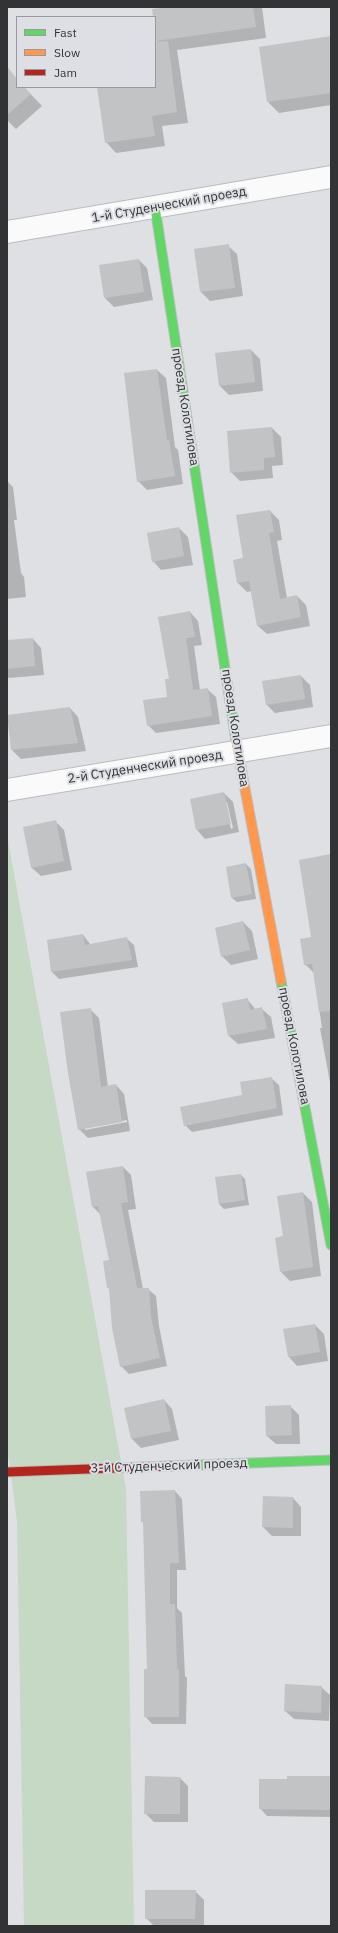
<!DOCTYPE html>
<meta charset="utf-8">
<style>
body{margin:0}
#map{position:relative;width:338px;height:1933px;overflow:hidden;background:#dee0e3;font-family:"IBM Plex Sans",sans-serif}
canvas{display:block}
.frame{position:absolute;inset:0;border:8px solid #323335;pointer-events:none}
.legend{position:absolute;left:16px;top:16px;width:140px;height:72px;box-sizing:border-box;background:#dddfe4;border:1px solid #999a9e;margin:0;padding:5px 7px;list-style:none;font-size:12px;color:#323335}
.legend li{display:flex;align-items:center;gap:8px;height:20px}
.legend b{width:20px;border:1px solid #999a9e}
</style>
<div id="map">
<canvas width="338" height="1933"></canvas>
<div class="frame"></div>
<ul class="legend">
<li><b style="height:5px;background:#63d668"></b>Fast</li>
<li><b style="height:5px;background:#ff974d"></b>Slow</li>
<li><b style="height:5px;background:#b3261e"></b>Jam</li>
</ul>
</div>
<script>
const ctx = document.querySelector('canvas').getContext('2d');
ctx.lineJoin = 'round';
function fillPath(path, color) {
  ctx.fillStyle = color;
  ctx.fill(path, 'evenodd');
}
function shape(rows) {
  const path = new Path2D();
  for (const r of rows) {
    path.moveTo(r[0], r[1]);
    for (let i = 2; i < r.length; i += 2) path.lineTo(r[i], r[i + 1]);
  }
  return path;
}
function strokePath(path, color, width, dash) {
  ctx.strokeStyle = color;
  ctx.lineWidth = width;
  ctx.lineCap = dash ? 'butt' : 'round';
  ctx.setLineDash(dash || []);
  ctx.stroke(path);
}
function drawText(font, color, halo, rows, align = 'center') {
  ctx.font = font + ' "IBM Plex Sans",sans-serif';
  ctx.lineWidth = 4;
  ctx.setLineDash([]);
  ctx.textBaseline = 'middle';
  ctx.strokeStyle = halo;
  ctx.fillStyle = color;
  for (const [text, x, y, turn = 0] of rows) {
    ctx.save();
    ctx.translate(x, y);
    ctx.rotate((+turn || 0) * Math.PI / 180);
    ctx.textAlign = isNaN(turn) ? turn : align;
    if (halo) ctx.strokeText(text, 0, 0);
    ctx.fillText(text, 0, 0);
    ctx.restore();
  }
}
const green = shape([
 [7,835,126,1489,134,1926,24,1926,17,1522,9,1459,7,1459]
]);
const shadow = shape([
 [176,7,262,7,266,38,177,50,188,123,162,126,165,146,116,153,106,142,98,87,155,87,155,42,157,42,154,17],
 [331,37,331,105,279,113,268,102,260,48],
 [7,67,17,79,17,87,24,87,42,106,16,129,7,120],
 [228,246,237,254,243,296,210,301,201,292,196,250],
 [139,260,147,268,153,300,114,307,105,298],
 [251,350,260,359,263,391,229,395,220,386,216,354],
 [157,370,166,378,175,447,178,450,183,484,147,490,138,481,133,447,134,447],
 [272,428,281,437,283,465,272,466,273,478,240,481,231,472],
 [7,481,13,487,17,520,14,520,21,573,24,577,26,597,7,599],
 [270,511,279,520,282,540,277,541,287,598,297,596,306,605,310,626,267,634,258,626,251,591,247,592,238,583,235,561,244,559],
 [179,528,188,537,193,565,161,570,153,561],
 [190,612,198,621,202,645,194,646,200,690,207,689,216,697,220,724,156,733,148,725,168,698,170,680],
 [33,639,41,648,44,675,9,678,7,676,7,641],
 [301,676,310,685,313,707,275,713,266,704],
 [70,708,78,717,86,751,21,759,12,750,8,716],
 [224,793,233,802,239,832,205,839,197,830],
 [225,802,227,802,233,828,231,829],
 [55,821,64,830,72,870,41,876,32,868],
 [331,855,331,1088,320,1028,322,1028,314,973,305,964],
 [246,864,251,869,256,899,237,902,232,898],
 [243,922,252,931,258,959,231,965,222,956],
 [83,935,91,945,126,938,134,945,138,967,59,979,52,972],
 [247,999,256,1010,262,1009,271,1017,275,1038,238,1044,229,1036],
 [90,1009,99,1018,108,1087,116,1085,124,1094,130,1131,88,1138,79,1129],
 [127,1120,127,1122,85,1130,85,1128],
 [271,1078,279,1085,283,1115,192,1132,185,1125,243,1096],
 [123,1167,131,1175,136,1209,128,1210,143,1289,148,1289,156,1296,159,1326,167,1366,129,1374,121,1366,111,1290,108,1288,110,1261,101,1215,93,1207,88,1172],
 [241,1175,245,1179,249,1205,224,1209,219,1204,216,1178],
 [303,1193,312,1202,321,1276,290,1281,281,1272,276,1238,284,1237],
 [315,1325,324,1334,328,1361,297,1366,289,1357],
 [164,1400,172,1409,179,1440,141,1448,132,1439,126,1409],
 [290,1406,299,1415,300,1444,276,1444,267,1436],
 [175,1491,182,1499,186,1570,177,1570,177,1608,182,1613,185,1676,187,1678,186,1724,152,1724,145,1716,148,1670,144,1523,142,1522],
 [293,1498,301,1507,301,1536,272,1536,263,1527],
 [321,1687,330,1695,329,1721,294,1719,285,1711],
 [180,1778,188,1786,188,1822,154,1822,145,1813],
 [331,1784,331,1817,267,1816,260,1808],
 [195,1891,204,1900,204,1926,154,1926,146,1918]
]);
const building = shape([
 [169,7,253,7,256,27,156,41,155,17,153,17,152,9],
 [331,36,331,93,267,102,259,47],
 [168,41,177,112,152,116,155,136,105,143,97,87,155,87,155,42],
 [7,67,17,79,17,87,24,87,31,94,7,115],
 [229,244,235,288,200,292,194,249],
 [139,259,144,292,104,298,99,265],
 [251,349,255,382,219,386,215,353],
 [157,369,167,440,169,440,175,476,137,482,124,373],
 [272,427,275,457,264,458,264,470,230,473,227,431],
 [270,510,274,532,269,533,280,599,297,595,301,617,257,626,249,581,237,583,233,560,243,558,236,515],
 [179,527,184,556,152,562,147,533],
 [190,611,195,637,186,638,193,690,208,688,212,716,147,726,143,700,167,697,165,679,169,679,158,617],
 [33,638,35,666,7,669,7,640],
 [301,675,305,699,266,705,262,681],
 [70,707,78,743,11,750,7,715],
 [224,792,231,824,196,830,190,799],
 [56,820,64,861,31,868,23,827],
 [331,854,331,1011,319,1012,312,964,304,965,300,939,311,937,299,860],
 [246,863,252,894,231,898,226,867],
 [243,921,250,950,221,957,215,928],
 [83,934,85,945,127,937,132,960,51,972,47,940],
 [248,998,250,1010,262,1007,267,1029,228,1036,222,1003],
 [91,1008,101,1087,116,1084,122,1122,78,1130,68,1073,60,1012],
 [272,1077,277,1108,184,1126,180,1107,242,1095,240,1082],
 [123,1166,128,1202,121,1203,137,1288,149,1288,151,1317,160,1358,120,1367,112,1328,109,1288,107,1288,103,1261,109,1260,98,1206,92,1207,86,1172],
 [241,1174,245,1200,219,1204,215,1177],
 [303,1192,313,1267,280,1272,275,1238,283,1236,277,1196],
 [315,1324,320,1352,288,1357,283,1329],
 [164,1399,171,1431,131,1439,124,1408],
 [291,1405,292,1435,266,1436,265,1406],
 [175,1490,179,1563,170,1563,170,1604,175,1604,177,1669,179,1669,179,1717,144,1717,144,1669,147,1669,143,1522,141,1522,140,1491],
 [263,1496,293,1497,293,1528,262,1527],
 [285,1684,322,1686,321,1713,284,1711],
 [145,1776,180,1777,180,1814,144,1814],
 [287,1776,331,1776,331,1810,259,1809,259,1779,287,1779],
 [145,1890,196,1890,195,1919,145,1919]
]);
const street = shape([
 [7,232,331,177],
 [7,790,331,736]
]);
const fast = shape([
 [155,207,236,741],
 [281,981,331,1245],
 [170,1466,331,1460]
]);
const slow = shape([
 [236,741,281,981]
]);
const jam = shape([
 [7,1472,170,1466]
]);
const streetNames = [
 ["1-й Студенческий проезд",169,205,-10],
 ["проезд Колотилова",185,407,81],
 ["проезд Колотилова",235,728,81],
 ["2-й Студенческий проезд",145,767,-9],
 ["проезд Колотилова",294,1046,79],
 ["3-й Студенческий проезд",169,1466,-2]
];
fillPath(green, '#c5d9c5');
fillPath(shadow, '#0003');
fillPath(building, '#c1c3c5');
strokePath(street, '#bbbcbf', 24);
strokePath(fast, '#bbbcbf', 11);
strokePath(slow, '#bbbcbf', 11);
strokePath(jam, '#bbbcbf', 11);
strokePath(street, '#fafafb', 22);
strokePath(fast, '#63d668', 9);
strokePath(slow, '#ff974d', 9);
strokePath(jam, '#b3261e', 9);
drawText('13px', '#323335', '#dddfe4', streetNames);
</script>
